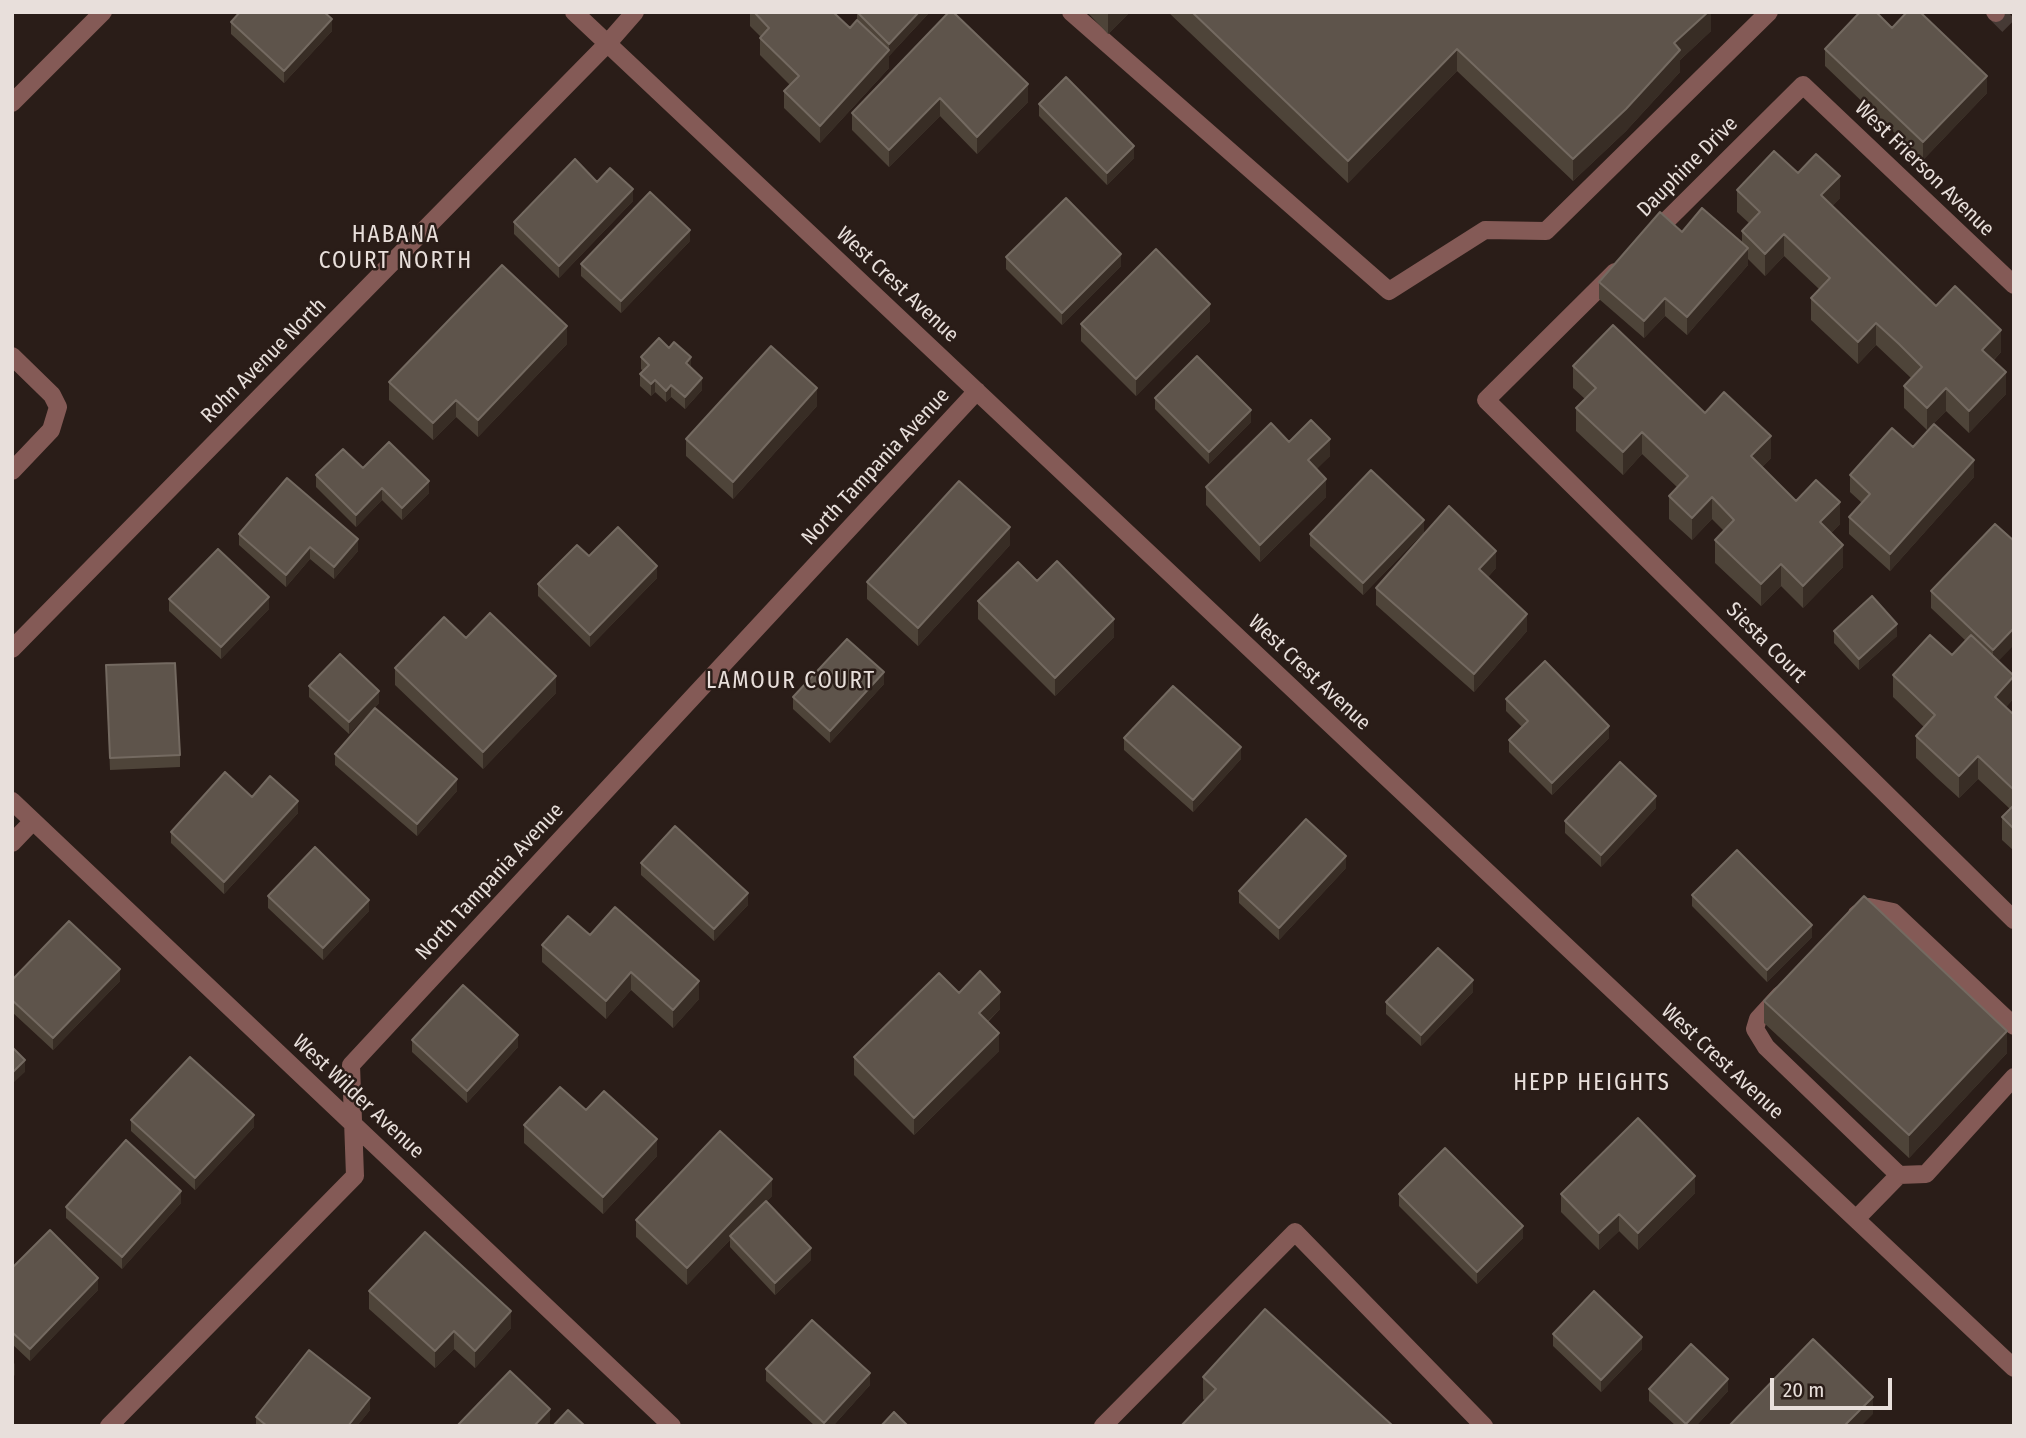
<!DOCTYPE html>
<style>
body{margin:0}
#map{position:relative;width:2026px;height:1438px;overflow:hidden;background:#2a1d18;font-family:"Fira Sans Condensed",sans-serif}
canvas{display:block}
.frame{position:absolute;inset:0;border:14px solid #e8dfdb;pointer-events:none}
.scale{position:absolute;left:1770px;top:1378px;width:122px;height:32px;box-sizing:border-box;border:4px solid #e8dfdb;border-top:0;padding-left:9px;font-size:21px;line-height:24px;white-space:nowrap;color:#e8dfdb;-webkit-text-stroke:5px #2a1d18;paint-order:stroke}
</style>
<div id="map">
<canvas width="2026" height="1438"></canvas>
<div class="frame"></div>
<div class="scale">20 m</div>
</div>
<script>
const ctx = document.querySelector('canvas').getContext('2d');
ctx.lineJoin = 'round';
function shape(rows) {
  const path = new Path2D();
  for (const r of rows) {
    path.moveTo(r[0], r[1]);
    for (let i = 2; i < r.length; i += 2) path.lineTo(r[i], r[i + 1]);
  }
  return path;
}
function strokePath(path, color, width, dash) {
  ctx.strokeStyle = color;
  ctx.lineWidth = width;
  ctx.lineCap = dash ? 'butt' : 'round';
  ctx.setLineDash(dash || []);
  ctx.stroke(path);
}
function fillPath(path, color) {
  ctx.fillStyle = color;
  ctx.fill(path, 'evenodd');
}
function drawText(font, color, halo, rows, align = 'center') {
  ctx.font = font + ' "Fira Sans Condensed",sans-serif';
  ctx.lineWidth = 5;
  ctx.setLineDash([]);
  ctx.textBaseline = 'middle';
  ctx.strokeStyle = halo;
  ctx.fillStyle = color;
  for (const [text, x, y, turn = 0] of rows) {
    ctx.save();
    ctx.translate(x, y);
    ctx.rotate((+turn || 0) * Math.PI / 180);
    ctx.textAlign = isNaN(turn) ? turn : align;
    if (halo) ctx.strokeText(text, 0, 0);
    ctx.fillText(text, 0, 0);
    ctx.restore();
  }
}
const minorTunnel = shape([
 [1996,13,2014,31]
]);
const minor = shape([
 [574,12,2014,1368],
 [1071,12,1389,291,1485,230,1546,231,1769,12],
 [1995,12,1996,13],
 [12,103,103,12],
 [1652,235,1803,85,2014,285],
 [1615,272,1486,400,2014,920],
 [12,356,52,395,58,407,51,430,12,471],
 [12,649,607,44,635,12],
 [12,801,672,1426],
 [12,843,33,821],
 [1857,914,1869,907,1893,912,2014,1026],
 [1780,995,1758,1019,1755,1029,1766,1047,1899,1175],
 [1856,1219,1899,1175,1926,1174,2014,1077],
 [109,1426,355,1176,351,1065,977,391],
 [1103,1426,1295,1232,1484,1426]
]);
const wall = shape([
 [750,12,833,12,850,28,857,21,857,13,928,12,928,14,889,56,889,68,820,143,784,108,784,91,790,85,760,55,760,38,761,37,750,26],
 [949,12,1028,102,977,154,940,116,889,167,852,130,852,113],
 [1087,12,1130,12,1108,34],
 [1168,12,1711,12,1711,31,1680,60,1680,72,1626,131,1573,181,1457,71,1348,183],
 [231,22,332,31,284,83,231,34],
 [1892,28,1987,93,1923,160,1825,66,1825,49],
 [1039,104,1134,158,1107,185,1039,116],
 [1798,173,1840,198,1832,206,1936,306,2001,352,1994,360,2006,394,1969,433,1946,411,1927,430,1904,408,1904,386,1911,378,1876,345,1858,364,1811,320,1811,298,1819,289,1784,256,1765,276,1748,259,1748,265,1687,335,1665,316,1644,338,1599,299,1599,282,1682,232,1742,243,1742,231,1749,223,1737,212,1737,190],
 [597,182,633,201,559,278,514,234,514,222],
 [690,241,621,313,581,276,581,264],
 [1006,257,1121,266,1062,325,1006,269],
 [1210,321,1136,396,1081,341,1081,324],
 [567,344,478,437,456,417,433,440,389,400,389,382],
 [641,357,691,368,702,390,685,409,671,397,666,402,655,392,651,396,640,386,640,374,643,371,641,369],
 [1573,366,1705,413,1771,458,1762,467,1796,501,1840,524,1831,533,1843,567,1803,608,1781,586,1761,606,1715,563,1715,540,1724,531,1712,519,1692,540,1669,519,1669,496,1677,487,1642,454,1623,475,1576,431,1576,408,1585,399,1573,388],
 [1155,398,1251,422,1209,464,1155,409],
 [817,406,733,499,686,456,686,439],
 [1289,442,1330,456,1316,469,1326,497,1260,562,1206,505,1206,487],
 [1913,447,1974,477,1890,571,1849,534,1849,517,1862,503,1850,492,1850,475],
 [316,475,429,493,402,520,382,500,356,527,316,487],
 [1995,524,1998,661,2014,698,2006,707,2014,715,2014,851,2002,840,2002,817,2010,809,1978,779,1959,798,1937,778,1916,758,1916,736,1924,727,1893,697,1893,675,1952,655,1966,641,1931,608,1931,591],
 [1424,532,1363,595,1310,546,1310,534],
 [239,534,358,551,334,579,310,559,286,587,239,545],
 [1010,545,918,646,867,599,867,582],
 [589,556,657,578,590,647,538,596,538,584],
 [1496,568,1488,577,1527,631,1474,692,1376,605,1376,588],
 [1037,581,1114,637,1055,696,978,619,978,601],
 [169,599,269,609,221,659,169,611],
 [1834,631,1897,636,1859,670,1834,643],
 [466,638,556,693,483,769,395,685,395,668],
 [106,677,180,755,180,767,110,770],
 [884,684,830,743,793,709,793,697],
 [309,686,379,703,349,734,309,697],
 [1506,699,1609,738,1552,795,1509,752,1509,740,1522,727,1506,711],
 [1124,738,1241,759,1193,812,1124,750],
 [335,754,457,791,417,836,335,765],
 [252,797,298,813,224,894,171,843,171,832],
 [1656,808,1601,867,1565,833,1565,821],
 [641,863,748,905,714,941,641,875],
 [1346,868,1279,940,1239,903,1239,891],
 [1692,895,1812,937,1767,982,1692,906],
 [268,896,369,911,323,960,268,908],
 [590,935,699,999,673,1028,631,990,606,1019,542,962,542,945],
 [12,980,120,981,53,1050,12,1012],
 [1473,992,1421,1046,1386,1014,1386,1002],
 [959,993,1000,1009,988,1022,999,1051,914,1135,854,1075,854,1057],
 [1764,1001,2007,1053,1909,1158,1764,1023],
 [412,1040,518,1047,467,1103,412,1052],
 [586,1110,657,1156,603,1214,524,1143,524,1125],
 [131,1120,254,1127,195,1190,131,1131],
 [1695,1193,1638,1250,1619,1231,1599,1250,1561,1212,1561,1194],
 [1399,1194,1523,1238,1477,1284,1399,1206],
 [772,1196,767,1201,811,1260,775,1295,730,1247,730,1240,687,1285,636,1237,636,1220],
 [181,1203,122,1269,66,1218,66,1207],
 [12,1268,98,1290,30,1361,12,1344],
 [369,1291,511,1328,475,1368,454,1349,435,1368,369,1309],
 [1553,1334,1642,1349,1601,1392,1553,1346],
 [766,1369,870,1385,833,1426,815,1426,766,1381],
 [1203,1377,1393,1426,1205,1401,1203,1399],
 [1649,1389,1728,1391,1696,1426,1676,1426,1649,1401],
 [370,1410,357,1426,256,1426,256,1417]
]);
const shadedWall = shape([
 [919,12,928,12,928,14,889,56,889,44],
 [1108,12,1130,12,1108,34],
 [1708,12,1711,12,1711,31,1680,60,1680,72,1626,131,1573,181,1573,159,1674,43],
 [332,19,332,31,284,83,284,71],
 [1457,49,1457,71,1348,183,1348,161],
 [889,50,889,68,820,143,820,126],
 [1987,76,1987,93,1923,160,1923,142],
 [1028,84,1028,102,977,154,977,137],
 [940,98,940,116,889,167,889,150],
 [1134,146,1134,158,1107,185,1107,173],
 [1840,176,1840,198,1821,217,1821,195],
 [633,189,633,201,559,278,559,266],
 [690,230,690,241,621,313,621,301],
 [1784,234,1784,256,1765,276,1765,254],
 [1748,248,1748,265,1687,335,1687,317],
 [1121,254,1121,266,1062,325,1062,313],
 [1665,298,1665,316,1644,338,1644,321],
 [1210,304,1210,321,1136,396,1136,379],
 [1876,323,1876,345,1858,364,1858,342],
 [567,326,567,344,478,437,478,420],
 [2001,330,2001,352,1982,372,1982,350],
 [691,357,691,369,686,363],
 [2006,372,2006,394,1969,433,1969,411],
 [702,378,702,390,685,409,685,397],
 [655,380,655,392,651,396,651,384],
 [671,385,671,397,666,402,666,391],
 [817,388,817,406,733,499,733,482],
 [1946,388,1946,411,1927,430,1927,408],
 [456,400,456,417,433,440,433,423],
 [1251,410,1251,422,1209,464,1209,452],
 [1642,432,1642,454,1623,475,1623,452],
 [1771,436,1771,458,1751,478,1751,456],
 [1330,439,1330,456,1308,478,1308,460],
 [1974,460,1974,477,1890,571,1890,554],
 [1326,479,1326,497,1260,562,1260,545],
 [429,481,429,493,402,520,402,508],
 [382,488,382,500,356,527,356,515],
 [1712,497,1712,519,1692,540,1692,518],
 [1840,502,1840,524,1820,544,1820,522],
 [1424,520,1424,532,1363,595,1363,583],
 [1010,527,1010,545,918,646,918,628],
 [358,539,358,551,334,579,334,567],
 [1843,545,1843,567,1803,608,1803,586],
 [310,547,310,559,286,587,286,575],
 [1496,551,1496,568,1479,587,1479,569],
 [1781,564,1781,586,1761,606,1761,584],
 [657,566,657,578,590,647,590,635],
 [269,597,269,609,221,659,221,647],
 [1527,614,1527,631,1474,692,1474,674],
 [1114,619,1114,637,1055,696,1055,678],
 [1897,624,1897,636,1859,670,1859,659],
 [2014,628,2014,645,1993,667,1993,650],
 [884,672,884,684,830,743,830,731],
 [556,676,556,693,483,769,483,752],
 [2014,676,2014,698,1995,719,1995,697],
 [379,691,379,703,349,734,349,722],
 [1609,726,1609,738,1552,795,1552,783],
 [1241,747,1241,759,1193,812,1193,800],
 [1978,756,1978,779,1959,798,1959,776],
 [457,779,457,791,417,836,417,824],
 [1656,796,1656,808,1601,867,1601,855],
 [298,801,298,813,224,894,224,882],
 [1346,856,1346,868,1279,940,1279,928],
 [748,893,748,905,714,941,714,929],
 [369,900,369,911,323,960,323,948],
 [1812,925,1812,937,1767,982,1767,970],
 [120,969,120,981,53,1050,53,1038],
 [631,972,631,990,606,1019,606,1001],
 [1473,980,1473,992,1421,1046,1421,1035],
 [699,981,699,999,673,1028,673,1010],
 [1000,992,1000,1009,979,1030,979,1013],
 [2007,1031,2007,1053,1909,1158,1909,1135],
 [999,1033,999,1051,914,1135,914,1118],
 [518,1035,518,1047,467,1103,467,1091],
 [25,1060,25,1072,12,1084,12,1073],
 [254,1115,254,1127,195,1190,195,1178],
 [657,1139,657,1156,603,1214,603,1197],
 [1695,1176,1695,1193,1638,1250,1638,1233],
 [772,1179,772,1196,732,1238,730,1236,730,1240,687,1285,687,1268],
 [181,1191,181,1203,122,1269,122,1257],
 [1619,1214,1619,1231,1599,1250,1599,1233],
 [1523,1226,1523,1238,1477,1284,1477,1272],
 [811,1248,811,1260,775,1295,775,1283],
 [98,1278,98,1290,30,1361,30,1349],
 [511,1311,511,1328,475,1368,475,1351],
 [454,1331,454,1349,435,1368,435,1351],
 [1642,1337,1642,1349,1601,1392,1601,1380],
 [15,1363,15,1375,12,1378,12,1366],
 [870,1373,870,1385,833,1426,824,1426,824,1423],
 [1728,1379,1728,1391,1696,1426,1686,1426,1686,1424],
 [1873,1397,1873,1414,1861,1426,1844,1426],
 [370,1398,370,1410,357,1426,348,1426],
 [550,1409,550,1426,534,1426]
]);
const building = shape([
 [240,12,324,12,332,19,284,71,231,22,240,12],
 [754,12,833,12,850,28,857,20,889,50,820,126,784,91,799,76,760,38,769,28,754,12],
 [857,12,919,12,889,44,857,12],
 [949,12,953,12,1028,84,977,137,940,98,889,150,852,113,949,12],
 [1192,12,1708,12,1674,43,1680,50,1626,109,1573,159,1457,49,1348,161,1192,12],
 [1860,12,1876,12,1892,28,1907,12,1920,12,1987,76,1923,142,1825,49,1860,12],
 [1066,77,1134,146,1107,173,1039,104,1066,77],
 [1774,151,1798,173,1816,154,1840,176,1821,195,1936,306,1955,286,2001,330,1982,350,2006,372,1969,411,1946,388,1927,408,1904,386,1922,367,1899,344,1876,323,1858,342,1811,298,1830,278,1784,234,1765,254,1742,231,1760,212,1737,190,1774,151],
 [575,159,597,182,610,168,633,189,559,266,514,222,575,159],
 [650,192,690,230,621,301,581,264,650,192],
 [1066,198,1121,254,1062,313,1006,257,1066,198],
 [1702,208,1748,248,1687,317,1665,298,1644,321,1599,282,1660,212,1682,232,1702,208],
 [1156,249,1210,304,1136,379,1081,324,1156,249],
 [502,265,567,326,478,420,456,400,433,423,389,382,502,265],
 [1613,325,1705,413,1724,392,1771,436,1751,456,1796,501,1816,480,1840,502,1820,522,1843,545,1803,586,1781,564,1761,584,1715,540,1734,520,1712,497,1692,518,1669,496,1688,476,1642,432,1623,452,1576,408,1596,388,1573,366,1613,325],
 [659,338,669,348,674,342,691,357,686,363,702,378,685,397,671,385,666,391,655,380,651,384,640,374,649,365,641,357,659,338],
 [771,346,817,388,733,482,686,439,771,346],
 [1197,356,1251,410,1209,452,1155,398,1197,356],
 [1311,420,1330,439,1308,460,1326,479,1260,545,1206,487,1271,423,1289,442,1311,420],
 [1934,424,1974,460,1890,554,1849,517,1870,494,1850,475,1892,428,1913,447,1934,424],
 [389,442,429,481,402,508,382,488,356,515,316,475,343,449,363,468,389,442],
 [1371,470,1424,520,1363,583,1310,534,1371,470],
 [287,478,358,539,334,567,310,547,286,575,239,534,287,478],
 [959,481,1010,527,918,628,867,582,959,481],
 [1449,506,1496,551,1479,569,1527,614,1474,674,1376,588,1449,506],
 [1995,524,2014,541,2014,628,1993,650,1931,591,1995,524],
 [618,527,657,566,590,635,538,584,577,545,589,556,618,527],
 [218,549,269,597,221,647,169,599,218,549],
 [1057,561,1114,619,1055,678,978,601,1018,562,1037,581,1057,561],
 [1872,596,1897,624,1859,659,1834,631,1872,596],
 [490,613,556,676,483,752,395,668,444,617,466,638,490,613],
 [1930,635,1952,655,1971,635,2014,676,1995,697,2014,715,2014,790,1978,756,1959,776,1916,736,1935,715,1893,675,1930,635],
 [847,639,884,672,830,731,793,697,847,639],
 [340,654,379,691,349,722,309,686,340,654],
 [1545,661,1609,726,1552,783,1509,740,1528,721,1506,699,1545,661],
 [175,663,180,755,110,758,106,665,175,663],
 [1173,686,1241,747,1193,800,1124,738,1173,686],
 [375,708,457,779,417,824,335,754,375,708],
 [1620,762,1656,796,1601,855,1565,821,1620,762],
 [225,772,252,797,270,776,298,801,224,882,171,832,225,772],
 [2014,805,2014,829,2002,817,2014,805],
 [1306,819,1346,856,1279,928,1239,891,1306,819],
 [675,826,748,893,714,929,641,863,675,826],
 [315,847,369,900,323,948,268,896,315,847],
 [1737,850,1812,925,1767,970,1692,895,1737,850],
 [1864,896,2007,1031,1909,1135,1764,1001,1864,896],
 [615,907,699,981,673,1010,631,972,606,1001,542,945,568,916,590,935,615,907],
 [69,921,120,969,53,1038,12,1000,12,980,69,921],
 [1438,948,1473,980,1421,1035,1386,1002,1438,948],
 [980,971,1000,992,979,1013,999,1033,914,1118,854,1057,939,973,959,993,980,971],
 [463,985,518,1035,467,1091,412,1040,463,985],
 [12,1047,25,1060,12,1073,12,1047],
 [190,1057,254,1115,195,1178,131,1120,190,1057],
 [560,1087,586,1110,604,1091,657,1139,603,1197,524,1125,560,1087],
 [1638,1118,1695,1176,1638,1233,1619,1214,1599,1233,1561,1194,1638,1118],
 [720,1131,772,1179,687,1268,636,1220,720,1131],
 [126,1140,181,1191,122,1257,66,1207,126,1140],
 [1445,1148,1523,1226,1477,1272,1399,1194,1445,1148],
 [766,1201,811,1248,775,1283,730,1236,766,1201],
 [50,1230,98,1278,30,1349,12,1332,12,1268,50,1230],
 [425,1232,511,1311,475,1351,454,1331,435,1351,369,1291,425,1232],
 [1594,1291,1642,1337,1601,1380,1553,1334,1594,1291],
 [1265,1309,1393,1426,1181,1426,1216,1389,1203,1377,1265,1309],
 [812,1320,870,1373,824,1423,766,1369,812,1320],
 [1813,1339,1873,1397,1844,1426,1729,1426,1813,1339],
 [1691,1344,1728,1379,1686,1424,1649,1389,1691,1344],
 [309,1350,370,1398,348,1426,267,1426,256,1417,309,1350],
 [510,1371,550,1409,534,1426,457,1426,510,1371],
 [568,1410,585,1426,553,1426,568,1410],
 [894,1412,908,1426,881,1426,894,1412]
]);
const streetNames = [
 ["Dauphine Drive",1688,167,-45],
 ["West Frierson Avenue",1924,169,44],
 ["West Crest Avenue",897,285,43],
 ["Rohn Avenue North",264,361,-45],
 ["North Tampania Avenue",876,467,-47],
 ["Siesta Court",1766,643,45],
 ["West Crest Avenue",1309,673,43],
 ["North Tampania Avenue",490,882,-47],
 ["West Crest Avenue",1722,1062,43],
 ["West Wilder Avenue",358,1097,43]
];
const neighbourhoodNames = [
 ["HABANA",396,236],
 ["COURT NORTH",396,262],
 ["LAMOUR COURT",791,682],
 ["HEPP HEIGHTS",1592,1084]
];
strokePath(minorTunnel, '#463a35', 18, [18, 9]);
strokePath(minor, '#845a56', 18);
fillPath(wall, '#4e4439');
fillPath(shadedWall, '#382d25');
fillPath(building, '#5e544b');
strokePath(building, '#746a61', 2);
drawText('21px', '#e8dfdb', '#2a1d18', streetNames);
ctx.letterSpacing = '2px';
drawText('23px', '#e8dfdb', '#2a1d18', neighbourhoodNames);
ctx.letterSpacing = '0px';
</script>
